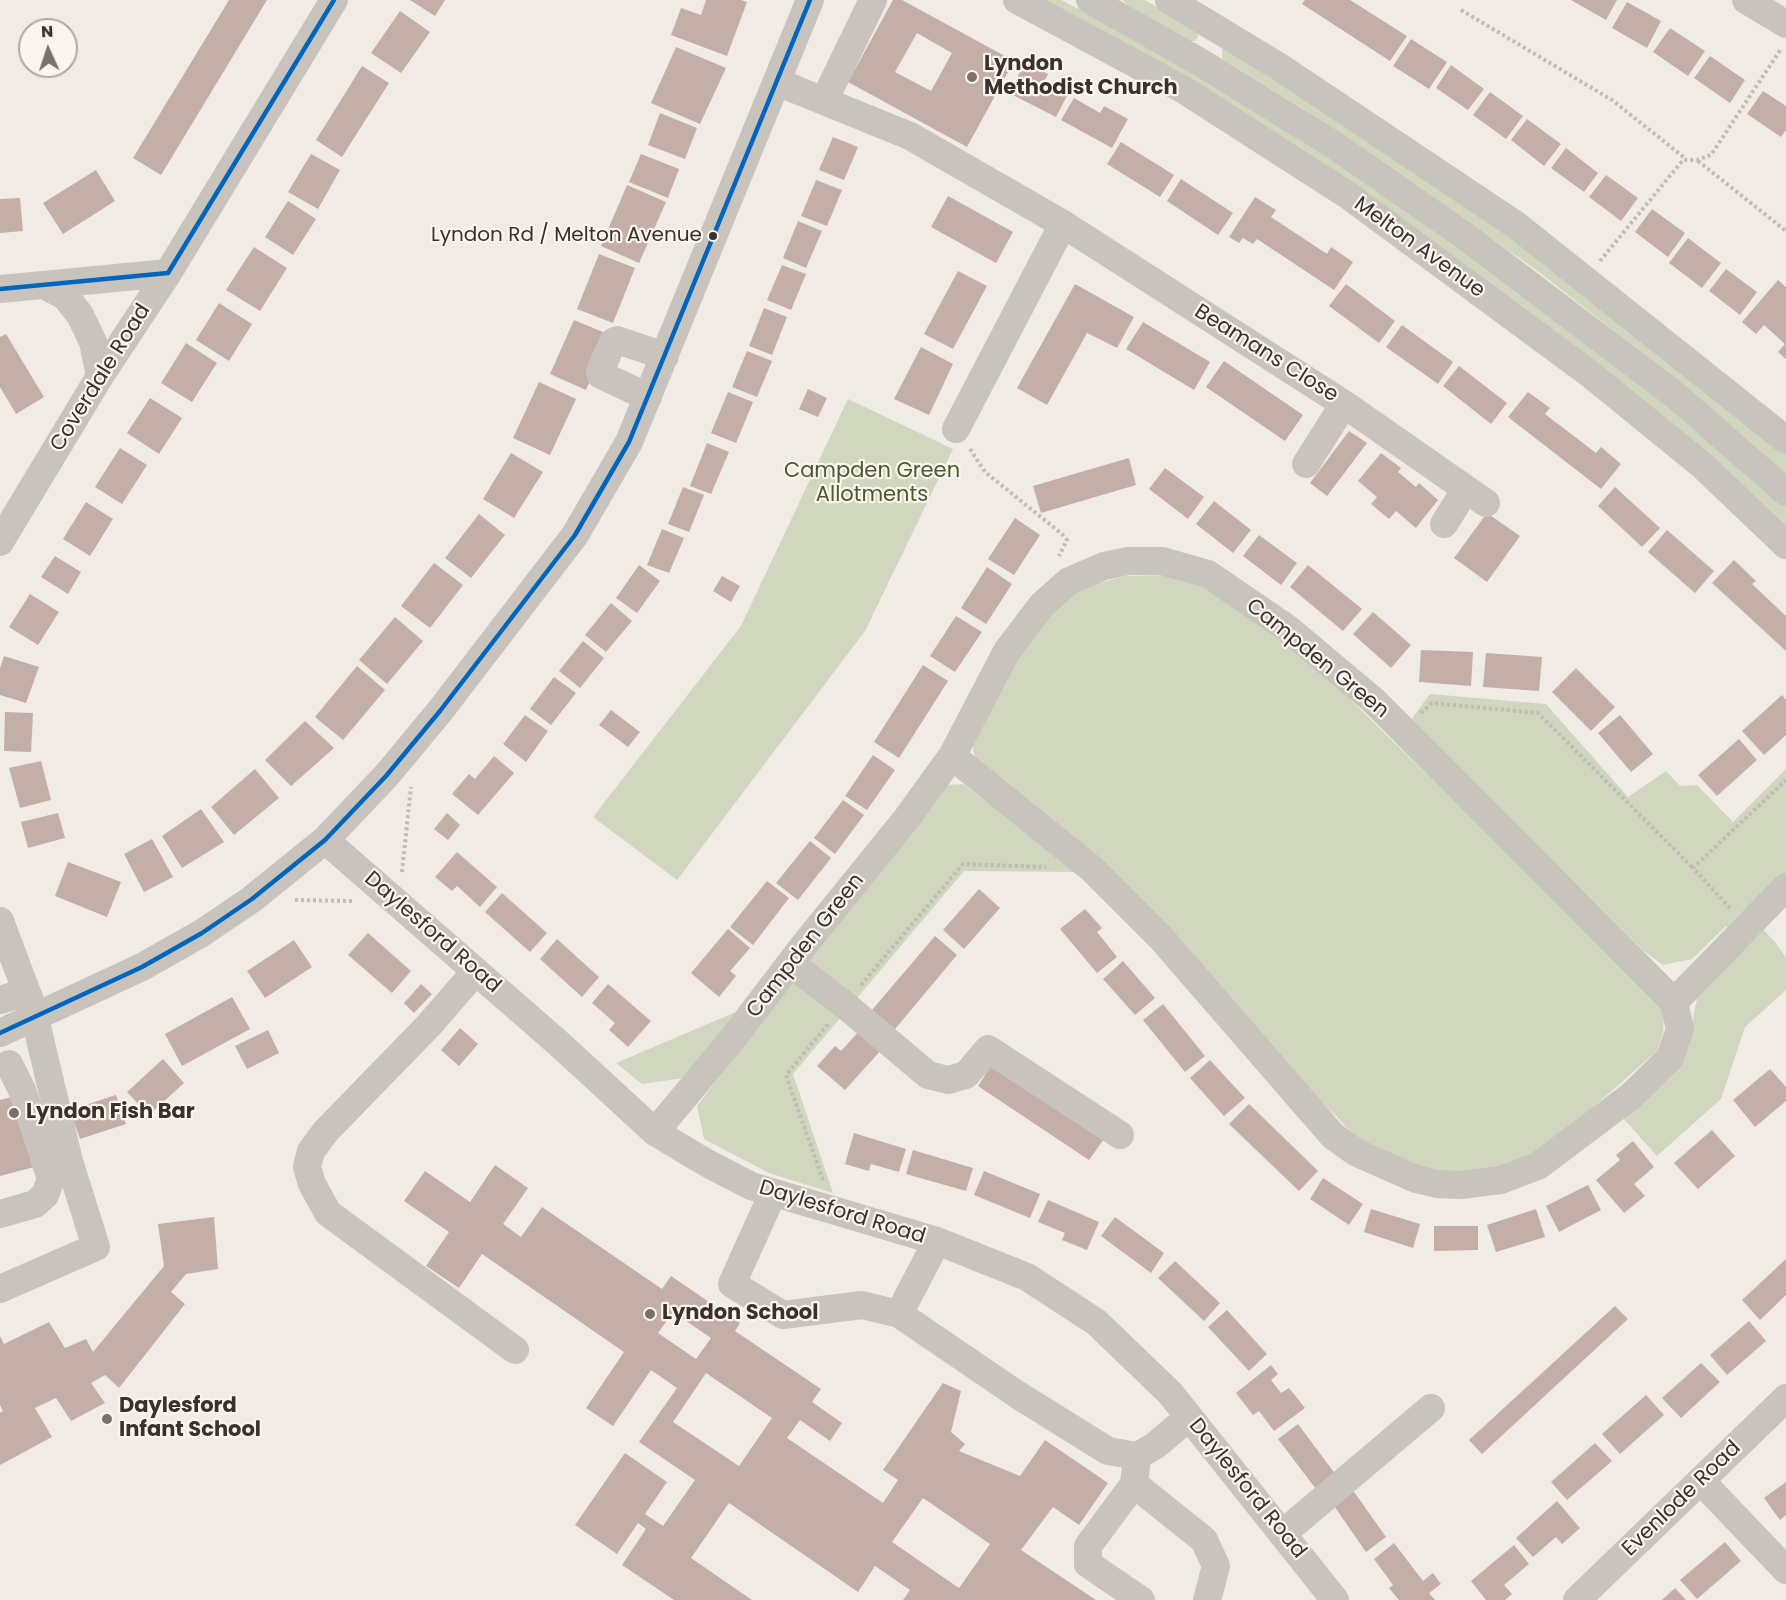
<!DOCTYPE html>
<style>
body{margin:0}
#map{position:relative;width:1786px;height:1600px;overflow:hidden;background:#f0ebe5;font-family:Poppins,sans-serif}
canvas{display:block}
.north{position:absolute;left:18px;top:18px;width:60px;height:60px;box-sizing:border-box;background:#fbf5ee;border:2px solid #aea6a0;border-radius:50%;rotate:357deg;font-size:16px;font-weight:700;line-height:24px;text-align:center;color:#3b302b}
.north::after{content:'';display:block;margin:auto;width:21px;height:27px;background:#7a716c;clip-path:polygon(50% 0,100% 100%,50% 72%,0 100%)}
</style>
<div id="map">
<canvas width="1786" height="1600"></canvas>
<div class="north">N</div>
</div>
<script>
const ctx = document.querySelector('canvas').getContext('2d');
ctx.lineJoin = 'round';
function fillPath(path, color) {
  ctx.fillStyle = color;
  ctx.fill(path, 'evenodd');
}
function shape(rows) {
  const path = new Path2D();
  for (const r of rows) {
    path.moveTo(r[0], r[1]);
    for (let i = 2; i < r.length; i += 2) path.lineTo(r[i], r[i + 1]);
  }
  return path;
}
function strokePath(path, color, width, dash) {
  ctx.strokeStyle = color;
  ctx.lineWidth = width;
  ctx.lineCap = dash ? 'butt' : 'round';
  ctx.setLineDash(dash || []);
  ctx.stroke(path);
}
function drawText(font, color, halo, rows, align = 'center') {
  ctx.font = font + ' Poppins,sans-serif';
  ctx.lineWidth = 4.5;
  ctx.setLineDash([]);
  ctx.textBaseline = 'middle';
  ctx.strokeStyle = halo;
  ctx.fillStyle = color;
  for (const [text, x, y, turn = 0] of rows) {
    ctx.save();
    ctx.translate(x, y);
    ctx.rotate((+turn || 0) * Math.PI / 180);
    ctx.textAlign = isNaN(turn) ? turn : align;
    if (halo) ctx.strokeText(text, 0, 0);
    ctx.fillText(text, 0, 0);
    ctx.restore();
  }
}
const green = shape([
 [1033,0,1061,0,1134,38,1263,113,1509,280,1729,456,1786,507,1786,531,1580,357],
 [1123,0,1144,0,1197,28,1198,37,1195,41,1189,41,1130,8],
 [1228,47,1495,221,1786,454,1786,474,1689,390,1539,272,1430,195,1303,109,1222,59,1222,49],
 [848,399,953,449,865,631,677,880,593,817,741,626],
 [1166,575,1198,581,1284,635,1660,1002,1664,1016,1663,1032,1658,1050,1540,1154,1487,1174,1420,1174,1368,1150,1336,1116,976,766,973,749,976,728,1014,654,1052,613,1081,588,1125,576],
 [1430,694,1546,704,1628,797,1666,771,1680,786,1697,785,1733,822,1786,769,1786,899,1759,925,1776,943,1786,958,1786,990,1745,1027,1721,1099,1657,1156,1623,1118,1668,1080,1689,1047,1692,1024,1698,994,1744,944,1726,926,1692,959,1663,965,1645,952,1410,721],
 [963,784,1080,872,964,871,793,1074,833,1193,769,1173,704,1139,697,1106,935,791,948,785],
 [743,1009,690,1077,642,1084,616,1063]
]);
const building = shape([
 [229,0,267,0,161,175,133,158],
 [410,0,445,0,435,16],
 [706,0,741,0,747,2,727,56,671,35,681,8,701,15],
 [893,0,902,0,1014,61,967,147,848,82],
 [917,33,952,53,931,91,895,72],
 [1305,0,1350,0,1407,36,1390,61,1302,4],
 [1571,0,1617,0,1606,20],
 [1627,2,1661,21,1647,48,1612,28],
 [400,11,430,32,401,73,371,53],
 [1670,28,1705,51,1688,76,1653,52],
 [1411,39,1447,62,1429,89,1393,66],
 [676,47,726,68,700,124,651,103],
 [1710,56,1745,80,1730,103,1694,78],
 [1025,62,1048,74,1044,82,1068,94,1056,117,1009,93],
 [1451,65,1484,89,1468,110,1436,88],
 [362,66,389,83,342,157,316,140],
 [1763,91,1786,106,1786,130,1781,137,1747,114],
 [1490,92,1523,116,1506,139,1473,115],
 [1074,98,1100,113,1104,106,1128,119,1112,148,1061,120],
 [660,113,697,128,685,159,648,145],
 [1527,119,1561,144,1544,166,1511,140],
 [833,137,858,147,844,180,819,170],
 [1121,142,1174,175,1160,197,1107,164],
 [1566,148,1598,173,1584,192,1551,168],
 [311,154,340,170,318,209,288,192],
 [641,154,679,169,668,198,629,182],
 [96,170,115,201,63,234,43,203],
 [1606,175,1638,198,1621,221,1589,197],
 [1181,179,1233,213,1218,235,1167,201],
 [816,180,842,190,827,226,801,216],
 [627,185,666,202,639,263,601,246],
 [948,196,1013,232,996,263,931,227],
 [1255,197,1276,210,1271,217,1327,254,1331,247,1353,262,1334,290,1257,239,1253,244,1243,238,1239,243,1229,237],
 [20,198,23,231,0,233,0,199],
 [288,201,316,219,293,255,265,237],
 [1652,209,1685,233,1668,257,1635,232],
 [798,221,822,231,806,268,783,258],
 [1688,238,1721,263,1702,288,1669,263],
 [254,247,287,268,260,311,226,290],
 [599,254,635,268,613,323,577,309],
 [782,265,806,274,791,310,767,300],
 [1726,269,1757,292,1740,315,1709,291],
 [958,271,987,286,953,349,924,334],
 [1778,280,1786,287,1786,359,1778,352,1785,344,1764,325,1756,334,1742,322],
 [1075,284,1134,317,1117,348,1087,333,1047,405,1017,388],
 [1346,284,1395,321,1379,343,1329,306],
 [219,303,252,324,229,361,196,340],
 [764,308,787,317,772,355,749,346],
 [574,320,610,335,586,390,550,374],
 [1143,322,1210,362,1194,390,1126,349],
 [1402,325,1453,362,1438,384,1386,347],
 [6,334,44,397,16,414,0,387,0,337],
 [186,343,217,363,192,402,161,383],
 [921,347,953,364,929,415,894,399],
 [747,351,772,361,757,397,732,387],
 [1224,361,1303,415,1285,441,1206,387],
 [1459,366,1507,403,1491,424,1443,386],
 [539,382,576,399,550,455,513,438],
 [808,389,827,398,818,417,799,409],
 [728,392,753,402,736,443,711,433],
 [1528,392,1550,408,1545,414,1596,453,1601,447,1621,464,1601,489,1508,417],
 [150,398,182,418,159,454,127,433],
 [1349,431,1367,443,1327,496,1310,483],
 [707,443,729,452,711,494,690,486],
 [120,448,147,465,122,504,95,487],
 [511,453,543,472,514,518,483,499],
 [1381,453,1401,468,1398,472,1416,487,1419,483,1438,500,1416,528,1396,511,1389,519,1371,504,1377,497,1358,481],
 [1129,458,1136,485,1041,513,1033,486],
 [1165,468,1204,497,1188,519,1149,489],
 [683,487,704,495,689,532,668,524],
 [1615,487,1660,528,1642,547,1598,506],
 [1214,501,1251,530,1233,553,1196,524],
 [86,502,113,519,90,556,63,539],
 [1487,513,1520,536,1487,582,1454,558],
 [479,514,505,535,471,578,445,558],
 [1015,518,1040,535,1014,575,988,559],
 [662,529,684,538,669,573,647,565],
 [1667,530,1714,571,1695,593,1648,552],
 [1259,535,1297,563,1281,585,1243,556],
 [55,556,81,572,68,594,41,577],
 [1734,560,1756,581,1752,584,1786,616,1786,651,1712,583],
 [434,563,463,585,430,628,401,606],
 [639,565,660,581,637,613,616,598],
 [1308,565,1362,609,1343,631,1290,587],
 [987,567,1012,584,986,624,961,608],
 [722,576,740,586,731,602,713,591],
 [30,594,59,612,38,645,9,627],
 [611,603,632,621,606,652,585,635],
 [1373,612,1411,645,1391,668,1353,634],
 [956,616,982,632,955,672,930,656],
 [395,617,423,641,387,684,359,660],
 [583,641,604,658,580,688,559,671],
 [1421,650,1473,652,1471,686,1419,682],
 [1486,653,1542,657,1539,691,1483,687],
 [4,656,39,667,26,703,0,695,0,668],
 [923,665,948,681,899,758,874,742],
 [357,666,385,690,343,740,315,717],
 [1576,668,1615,707,1591,731,1552,692],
 [554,677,576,693,551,725,530,709],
 [1782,695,1786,700,1786,735,1764,755,1742,731],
 [611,710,640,732,628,747,599,725],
 [5,712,33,713,31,752,4,751],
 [525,715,548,731,526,762,503,744],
 [1620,715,1653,754,1631,772,1598,733],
 [305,721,334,748,291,786,265,760],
 [1739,739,1757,760,1717,796,1698,775],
 [873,755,895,770,867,810,845,796],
 [494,756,514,773,478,815,452,794,469,774,475,779],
 [41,761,51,800,20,808,9,768],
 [255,769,279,798,234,835,211,807],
 [843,800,864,815,835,854,814,838],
 [201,809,224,842,182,868,162,836],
 [58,813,65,838,28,848,21,822],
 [447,813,460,825,448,840,434,829],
 [152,839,173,877,144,892,124,854],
 [810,841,831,858,798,900,776,883],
 [457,852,497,887,480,907,457,886,452,891,435,877],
 [68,862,121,882,107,917,55,896],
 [767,881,789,898,753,945,730,927],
 [979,889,1000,908,964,949,943,930],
 [502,893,547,933,530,952,485,912],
 [1085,909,1102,928,1097,932,1117,957,1097,973,1060,929],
 [728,929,750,948,730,971,736,976,719,997,691,973],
 [368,933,411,971,392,993,348,955],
 [935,936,957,955,895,1029,872,1010],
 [557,939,599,977,582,997,540,959],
 [294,940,312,967,265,998,247,971],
 [1123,961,1155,998,1135,1015,1103,979],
 [421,984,432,994,414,1013,404,1003],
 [608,984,651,1021,628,1047,609,1030,615,1023,592,1003],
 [232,997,250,1029,182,1066,165,1034],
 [1163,1004,1205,1056,1185,1072,1143,1020],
 [460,1028,478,1044,459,1066,441,1050],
 [862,1028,883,1048,845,1090,817,1066,835,1046,841,1051],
 [268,1030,279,1053,247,1069,235,1046],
 [163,1059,184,1083,149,1115,127,1092],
 [1210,1060,1245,1098,1224,1116,1190,1078],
 [992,1064,1104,1139,1089,1160,978,1086],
 [1770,1069,1786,1087,1786,1101,1755,1127,1733,1100],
 [19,1095,38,1166,0,1176,0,1100],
 [116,1095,126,1124,80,1139,70,1110],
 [1249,1104,1318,1171,1299,1191,1229,1124],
 [1712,1130,1735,1156,1698,1189,1674,1163],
 [854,1133,906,1149,899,1172,871,1164,869,1171,845,1164],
 [1633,1141,1654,1167,1634,1184,1645,1196,1624,1213,1596,1180,1620,1160,1616,1155],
 [913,1150,973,1168,966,1191,906,1174],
 [495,1165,528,1188,503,1224,521,1237,542,1207,662,1289,671,1276,740,1323,735,1331,821,1389,812,1402,842,1423,830,1441,800,1420,787,1438,883,1503,898,1480,883,1470,943,1383,961,1391,951,1432,965,1444,959,1451,1020,1476,1045,1440,1108,1483,1079,1525,1053,1507,1021,1550,1096,1600,903,1600,910,1590,875,1566,858,1592,729,1503,691,1558,752,1600,674,1600,622,1565,646,1529,638,1523,617,1554,575,1525,625,1453,667,1482,645,1514,663,1526,695,1480,639,1442,677,1388,651,1370,613,1426,586,1408,624,1352,482,1254,459,1288,426,1266,449,1232,404,1201,425,1171,470,1202],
 [673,1312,711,1338,696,1359,658,1333],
 [706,1373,772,1418,739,1466,673,1422],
 [923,1498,990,1544,959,1588,892,1542],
 [984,1171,1040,1194,1030,1218,974,1195],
 [1323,1178,1363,1204,1349,1225,1310,1199],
 [1588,1185,1601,1210,1559,1232,1546,1206],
 [1048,1200,1099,1222,1087,1250,1062,1240,1065,1233,1038,1222],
 [1371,1209,1420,1224,1413,1248,1364,1232],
 [1536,1209,1545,1237,1496,1252,1487,1225],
 [214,1217,218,1269,186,1274,171,1292,185,1304,119,1388,105,1375,91,1383,105,1403,71,1421,56,1398,35,1408,52,1437,0,1465,0,1413,3,1411,0,1405,0,1336,4,1344,49,1322,65,1348,86,1339,93,1352,164,1266,158,1224],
 [1115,1217,1164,1253,1151,1273,1101,1236],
 [1434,1226,1478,1226,1478,1250,1434,1251],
 [1786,1259,1786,1295,1760,1320,1742,1300],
 [1175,1261,1220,1303,1204,1321,1158,1278],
 [1615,1306,1628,1319,1482,1454,1469,1440],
 [1227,1310,1267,1354,1249,1371,1208,1327],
 [1749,1321,1766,1341,1727,1375,1710,1355],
 [1701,1363,1720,1382,1681,1418,1662,1398],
 [1271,1365,1278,1374,1271,1380,1281,1393,1289,1388,1305,1408,1274,1431,1259,1411,1253,1415,1236,1393],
 [1646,1395,1664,1415,1620,1454,1602,1434],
 [1298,1424,1336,1475,1316,1489,1278,1439],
 [1595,1443,1612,1461,1567,1500,1551,1482],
 [1786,1482,1786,1515,1780,1520,1764,1498],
 [1352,1489,1386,1537,1366,1552,1332,1503],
 [1557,1501,1580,1528,1562,1544,1556,1537,1533,1557,1516,1538],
 [1725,1542,1741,1561,1697,1599,1680,1580],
 [1394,1543,1423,1581,1433,1573,1441,1584,1429,1593,1435,1600,1399,1600,1389,1588,1393,1585,1374,1559],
 [1514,1545,1529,1564,1504,1585,1512,1594,1505,1600,1486,1600,1471,1581],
 [1675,1588,1686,1600,1662,1600]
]);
const path = shape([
 [1461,10,1612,100,1686,159],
 [1698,161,1786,231],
 [1600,261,1683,160,1697,160,1711,155,1781,49],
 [970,449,985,472,1062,534,1067,540,1059,556],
 [1421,713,1432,703,1538,713,1693,868],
 [402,872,411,787],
 [295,900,353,901],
 [1730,908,1693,868,1786,780],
 [861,985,963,864,1046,867],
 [823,1180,786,1075,829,1023]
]);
const minor = shape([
 [1017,0,1184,90,1349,196,1590,374,1703,466,1786,545],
 [1090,0,1200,62,1334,145,1465,236,1675,395,1786,492],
 [1169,0,1278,66,1516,225,1786,440],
 [1746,0,1786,24],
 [777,82,910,136,1063,224,1344,404,1486,503],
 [824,101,873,0],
 [44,285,65,296,80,315,93,342,100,376],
 [0,289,168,273],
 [648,397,601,375,600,371,613,342,617,340,665,356],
 [956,429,1063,224],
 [1306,464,1344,404],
 [1444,524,1466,489],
 [0,542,100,376,168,273,334,0],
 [1128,561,1162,561,1208,574,1287,628,1374,701,1674,1002,1680,1029,1670,1058,1631,1096,1538,1166,1501,1180,1460,1185,1437,1184,1416,1179,1357,1153,1333,1136,1162,939,1092,869,952,756,1007,651,1042,605,1069,581,1104,566,1128,561],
 [325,840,557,1042,655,1132,705,1162,751,1186,937,1241,1027,1277,1096,1322,1170,1393,1335,1600],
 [0,921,32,1006,69,1161,96,1247,0,1289],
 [791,964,845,1005,928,1075,948,1080,966,1075,988,1049,1120,1135],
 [475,972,429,1025,326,1131,311,1151,307,1167,312,1184,328,1213,515,1350],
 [0,1000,26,992],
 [1674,1002,1786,887],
 [0,1033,142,967,202,933,252,899,325,840,386,776,440,711,575,535,629,442,810,0],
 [655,1132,734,1037,805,944,907,818,952,756],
 [773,1193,732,1284,783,1315,862,1305,899,1314,1018,1395,1108,1451,1137,1456,1156,1445,1189,1417],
 [0,1214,35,1204,45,1195,51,1179,22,1090,9,1064],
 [899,1314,937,1241],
 [1137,1456,1134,1484,1088,1546,1088,1564,1141,1600],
 [1701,1481,1786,1570],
 [1134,1484,1204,1540,1216,1566,1207,1600],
 [1282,1534,1431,1408],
 [1577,1600,1786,1398]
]);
const bus1 = shape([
 [0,289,168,273,334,0],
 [0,1033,142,967,202,933,252,899,325,840,386,776,440,711,575,535,629,442,810,0]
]);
const markers = [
 [972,77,6,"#7a716c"],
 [713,236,5,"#3b302b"],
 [14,1113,6,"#7a716c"],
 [650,1314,6,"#7a716c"],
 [107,1419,6,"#7a716c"]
];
const busNames = [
 ["Lyndon Rd / Melton Avenue",702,236]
];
const poiNames = [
 ["Lyndon",984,65],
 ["Methodist Church",984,89],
 ["Lyndon Fish Bar",26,1113],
 ["Lyndon School",662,1314],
 ["Daylesford",119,1407],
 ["Infant School",119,1431]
];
const streetNames = [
 ["Melton Avenue",1419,248,36],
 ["Beamans Close",1266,354,32],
 ["Coverdale Road",101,378,-58],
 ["Campden Green",1317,659,39],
 ["Daylesford Road",432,933,41],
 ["Campden Green",806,946,-52],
 ["Daylesford Road",842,1213,17],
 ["Daylesford Road",1247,1489,51],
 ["Evenlode Road",1682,1499,-44]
];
const parkNames = [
 ["Campden Green",872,472],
 ["Allotments",872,496]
];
fillPath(green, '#d1d6bf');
fillPath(building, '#c3afa7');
strokePath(path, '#c2bbb6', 4, [3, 3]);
strokePath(minor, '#c9c3be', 28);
strokePath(bus1, '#0065bd', 4.5);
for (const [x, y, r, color] of markers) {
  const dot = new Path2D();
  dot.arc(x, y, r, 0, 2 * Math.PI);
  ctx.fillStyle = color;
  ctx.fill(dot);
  strokePath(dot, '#fbf5ee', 2);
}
drawText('20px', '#3b302b', '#fbf5ee', busNames, 'right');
drawText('bold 21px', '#3b302b', '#fbf5ee', poiNames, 'left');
drawText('21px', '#3b302b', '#fbf5ee', streetNames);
drawText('21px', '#4a5a2e', '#fbf5ee', parkNames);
</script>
